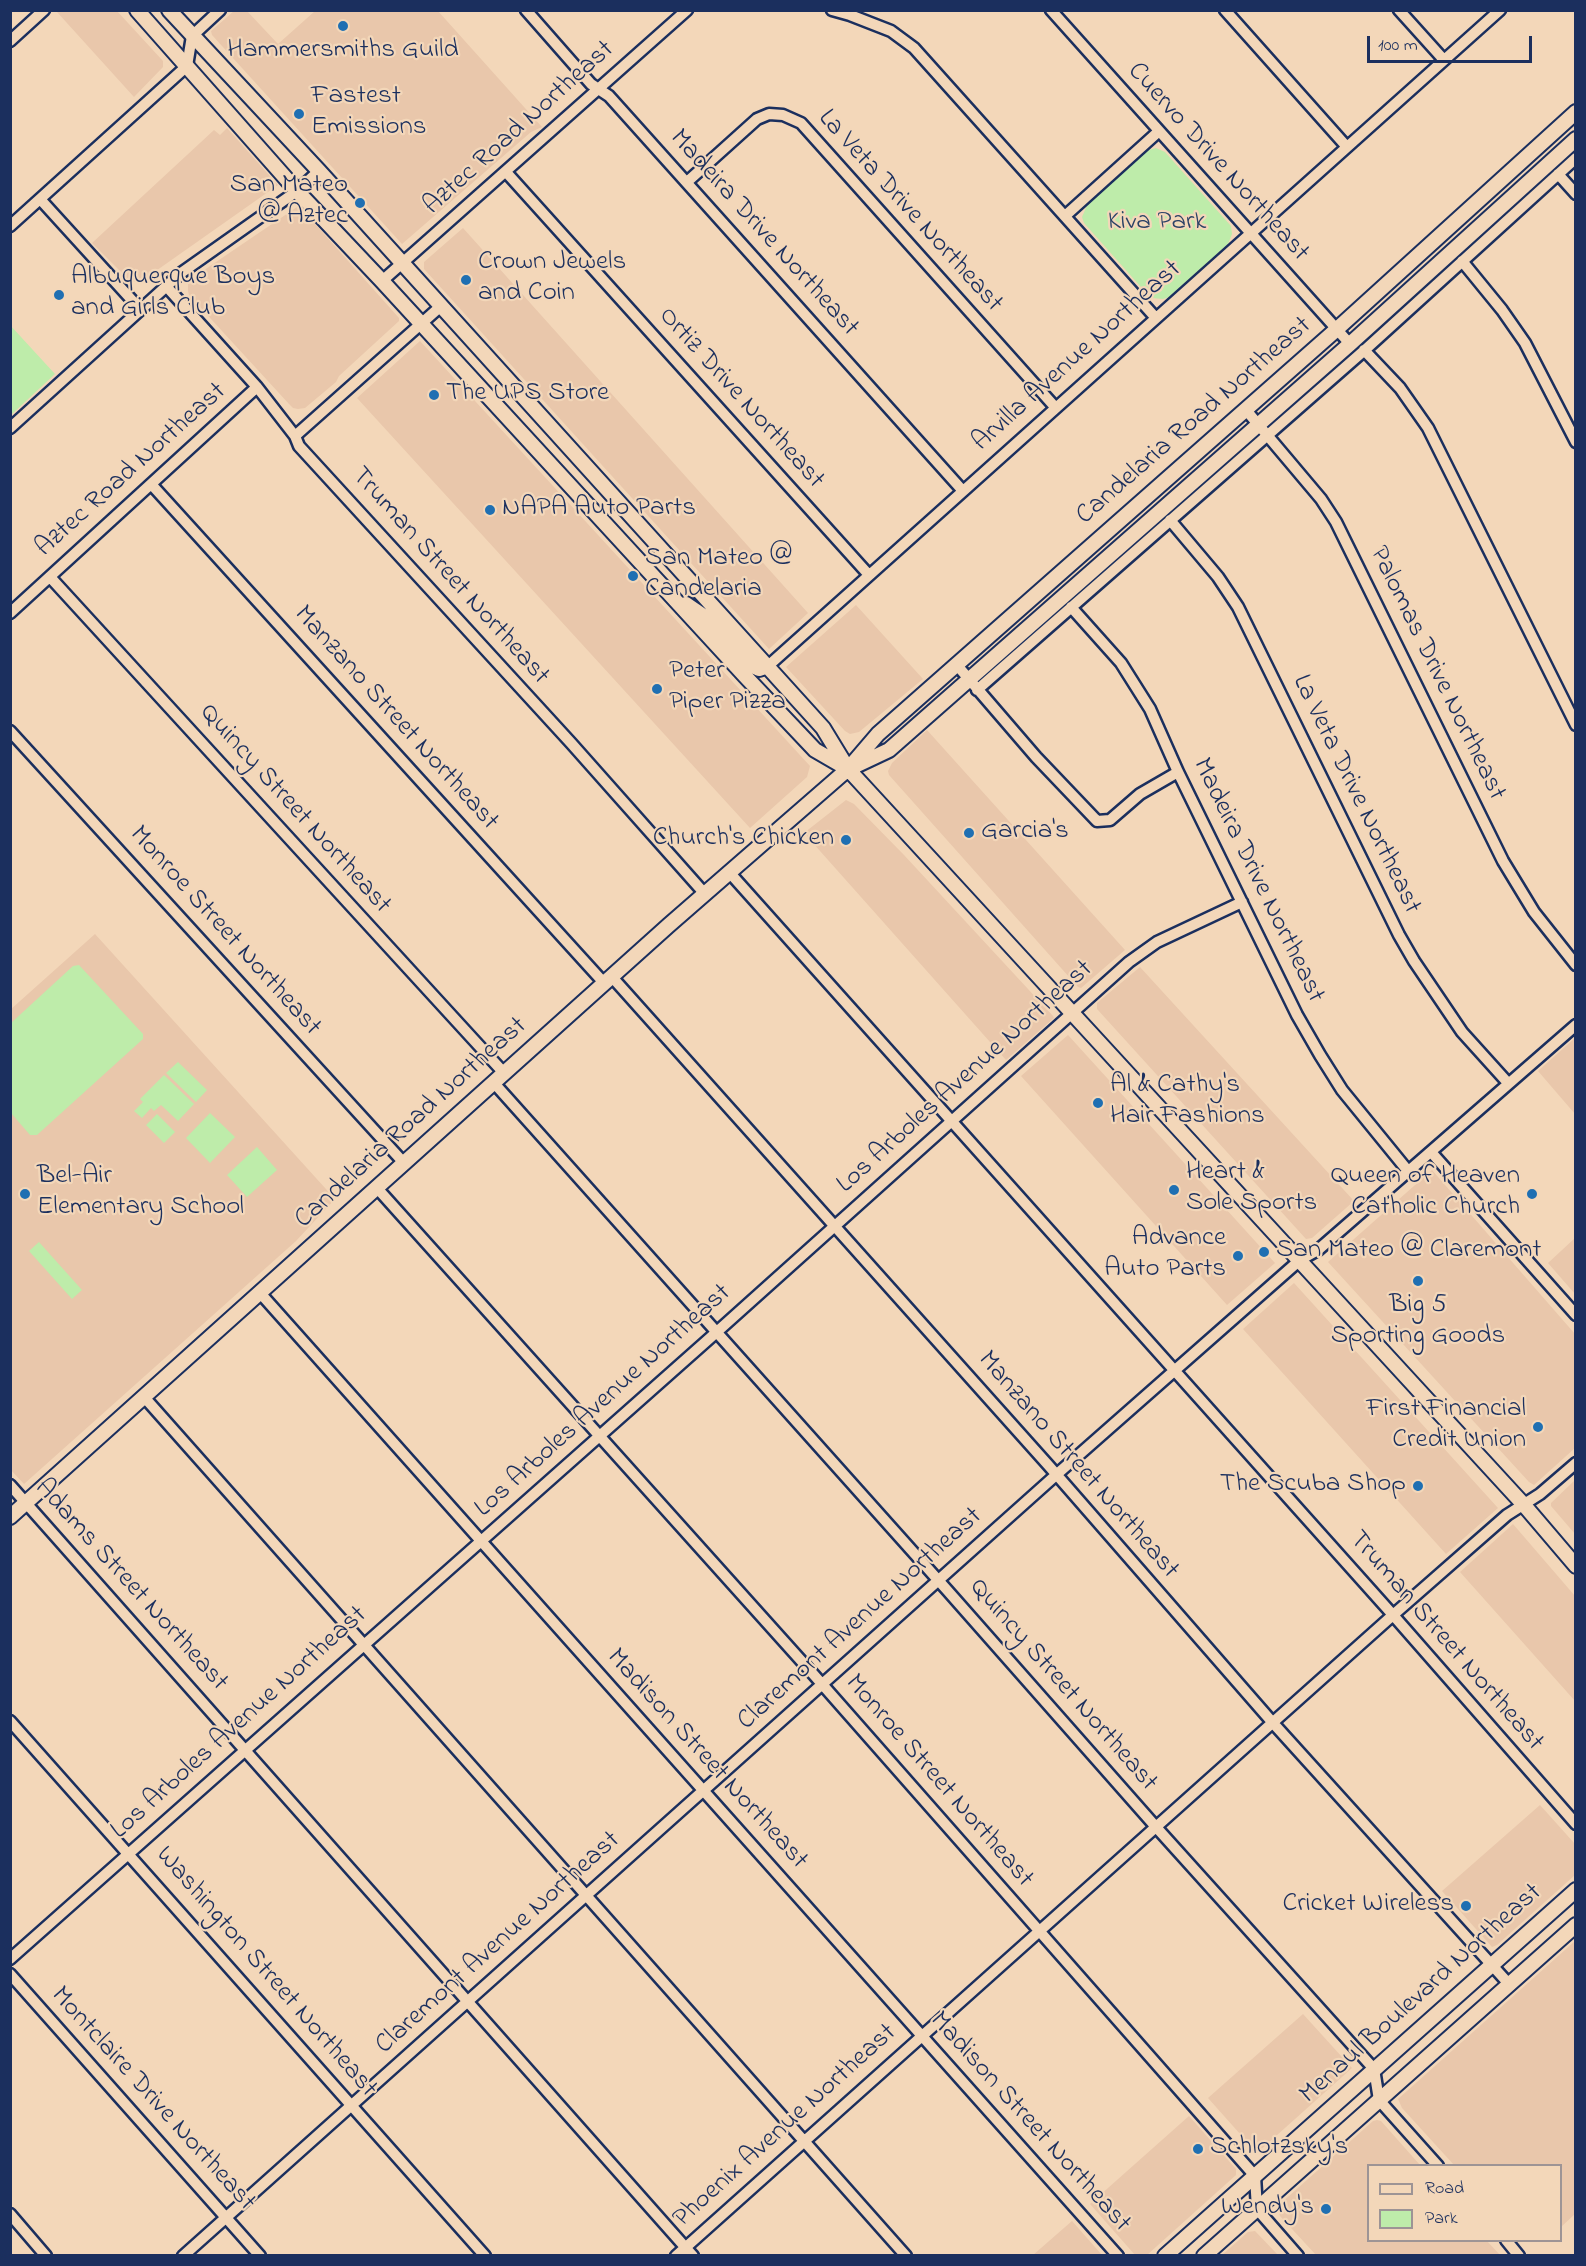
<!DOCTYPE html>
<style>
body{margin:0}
#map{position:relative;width:1586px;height:2266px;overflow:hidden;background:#f3d7b9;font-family:"Indie Flower",sans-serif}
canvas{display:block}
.frame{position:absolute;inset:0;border:12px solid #1b2f5e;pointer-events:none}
.legend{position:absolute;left:1367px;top:2164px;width:195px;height:78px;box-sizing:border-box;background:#f3d7b9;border:2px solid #9d9495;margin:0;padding:8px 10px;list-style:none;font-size:18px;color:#1b2f5e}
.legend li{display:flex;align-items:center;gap:12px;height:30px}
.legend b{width:30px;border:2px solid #9d9495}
.scale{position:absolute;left:1367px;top:36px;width:165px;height:27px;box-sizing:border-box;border:3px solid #1b2f5e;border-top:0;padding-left:8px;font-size:18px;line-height:21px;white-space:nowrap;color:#1b2f5e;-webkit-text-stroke:4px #f3d7b9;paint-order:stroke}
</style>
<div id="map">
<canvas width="1586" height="2266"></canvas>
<div class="frame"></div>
<ul class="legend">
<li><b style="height:8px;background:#f3d7b9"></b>Road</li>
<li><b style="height:16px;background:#beecaa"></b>Park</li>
</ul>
<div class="scale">100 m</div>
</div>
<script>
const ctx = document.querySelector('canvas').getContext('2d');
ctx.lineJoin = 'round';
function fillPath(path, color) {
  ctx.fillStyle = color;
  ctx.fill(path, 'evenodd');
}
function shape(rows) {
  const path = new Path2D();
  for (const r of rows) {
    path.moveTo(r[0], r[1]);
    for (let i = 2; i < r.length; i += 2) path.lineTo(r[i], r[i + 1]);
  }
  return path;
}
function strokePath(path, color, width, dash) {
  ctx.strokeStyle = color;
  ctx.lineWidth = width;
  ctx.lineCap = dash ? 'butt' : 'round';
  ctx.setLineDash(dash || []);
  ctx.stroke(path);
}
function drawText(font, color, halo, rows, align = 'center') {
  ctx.font = font + ' "Indie Flower",sans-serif';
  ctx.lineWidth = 4.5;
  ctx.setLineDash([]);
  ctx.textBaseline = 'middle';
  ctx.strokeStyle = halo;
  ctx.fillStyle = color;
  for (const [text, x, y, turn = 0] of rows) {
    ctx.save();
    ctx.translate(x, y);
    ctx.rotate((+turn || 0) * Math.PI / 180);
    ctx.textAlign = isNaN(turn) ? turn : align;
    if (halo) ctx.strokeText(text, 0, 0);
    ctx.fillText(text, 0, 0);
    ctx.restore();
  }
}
const built = shape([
 [58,11,117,11,163,61,163,67,134,97,57,12],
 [234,11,247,11,278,44,315,11,438,11,542,127,531,132,402,244,212,35,211,31],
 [227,128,278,185,143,280,135,282,129,280,92,243,214,130,220,135],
 [297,207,300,207,399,318,399,321,339,376,336,382,305,408,298,409,293,408,289,404,189,295,188,291,188,284,191,279],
 [463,228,808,613,769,649,424,269,424,262],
 [420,341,810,766,807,777,750,828,357,398],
 [856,605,923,679,859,732,850,734,845,731,786,667],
 [927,730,1125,950,1081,988,1078,987,889,775,888,771,892,763],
 [846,800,854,804,904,855,1053,1016,1054,1018,1006,1060,804,833],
 [95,934,335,1199,296,1241,24,1484,10,1469,10,1010],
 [1140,967,1354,1201,1312,1238,1306,1239,1097,1009,1097,1003],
 [1068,1035,1275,1263,1227,1305,1021,1076],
 [1575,1038,1575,1114,1538,1071],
 [1432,1170,1575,1334,1575,1448,1534,1485,1529,1482,1328,1262],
 [1575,1238,1575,1294,1548,1263],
 [1294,1283,1498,1508,1446,1554,1243,1329],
 [1575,1480,1575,1534,1551,1506,1551,1503],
 [1513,1524,1575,1596,1575,1701,1460,1572],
 [1540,1805,1575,1844,1575,1875,1497,1945,1492,1947,1442,1891],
 [1575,1941,1575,2214,1561,2227,1560,2166,1454,2165,1402,2108,1398,2099],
 [1303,2014,1352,2068,1257,2153,1208,2098],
 [1189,2116,1236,2169,1236,2175,1147,2255,1135,2255,1090,2204],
 [1377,2120,1381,2121,1420,2165,1368,2166,1368,2240,1487,2241,1500,2255,1316,2255,1280,2216,1277,2208,1280,2204,1373,2121],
 [1072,2221,1102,2255,1033,2255],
 [1255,2231,1278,2255,1222,2255,1248,2232]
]);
const green = shape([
 [1156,148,1165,152,1231,226,1232,234,1228,244,1169,297,1163,299,1152,298,1148,295,1084,223,1082,217,1088,203,1145,151],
 [10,325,55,374,11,415,10,415],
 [79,965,143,1034,143,1039,37,1135,30,1135,11,1113,11,1023,73,966],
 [178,1062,207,1090,196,1102,166,1073],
 [164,1075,194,1104,178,1121,161,1105,154,1111,151,1108,142,1118,134,1111,143,1102,140,1099],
 [210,1113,235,1137,210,1163,186,1138],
 [157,1114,175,1132,164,1143,146,1125],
 [257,1147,277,1170,247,1197,227,1175],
 [39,1242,82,1290,72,1299,29,1251]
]);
const minor = shape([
 [526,10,591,84,609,96,963,491],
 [832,10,850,15,891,31,914,48,1155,317],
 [1051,10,1350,344],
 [1225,10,1347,147],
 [1399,10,1444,60],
 [10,41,44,10],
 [506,172,869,575],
 [1558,174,1576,194],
 [687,182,757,119,769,114,783,115,801,123,1055,407],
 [40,199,140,309],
 [1065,216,1158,132],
 [10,226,187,66,192,36,220,10],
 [1462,261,1502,310,1525,343,1576,442],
 [382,281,687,10],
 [166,286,257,387,295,436,299,446,571,743,705,894],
 [1364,350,1400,388,1428,428,1576,725],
 [1246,410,1321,499,1336,522,1503,861,1534,912,1576,965],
 [10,428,181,273,297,191,319,171],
 [295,436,441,306],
 [151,484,605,984],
 [1170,520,1218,577,1238,607,1399,935,1414,961,1462,1032,1508,1083],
 [50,577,504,1073],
 [1071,607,1121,663,1150,709,1178,772,1297,1015,1320,1055,1342,1090,1408,1171],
 [10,613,257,387],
 [956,664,1036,757,1097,821,1110,820,1140,794,1178,772],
 [768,666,1500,10],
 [977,690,1367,348,1576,158],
 [10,731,404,1163],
 [729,872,1393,1615,1576,1824],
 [612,977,1049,1466,1273,1723,1509,1984],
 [494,1083,947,1590,1156,1827,1374,2069,1379,2100,1438,2166],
 [1431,1152,1576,1315],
 [377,1188,814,1675,1255,2176,1257,2209,1298,2256],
 [261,1294,1118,2256],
 [145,1398,906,2256],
 [10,1485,693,2256],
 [10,1721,485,2256],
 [10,1959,710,1338,1129,962,1157,942,1242,902],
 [10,1974,260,2256],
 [10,2214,46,2256],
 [1506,2240,1519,2256],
 [183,2256,1056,1475,1300,1260,1318,1250,1576,1025],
 [676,2256,1393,1615,1507,1515,1540,1494,1576,1463]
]);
const secondary = shape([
 [137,10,297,191,382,281,745,676,815,750,846,768],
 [169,10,319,171,823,728,848,769,1524,1505,1576,1566],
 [686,604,702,615,747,663,759,669,768,666],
 [853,767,889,750,1350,344,1576,139],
 [10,1517,669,925,848,769,878,734,1337,329,1576,112],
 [1165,2256,1576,1890],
 [1204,2256,1576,1925]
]);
const markers = [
 [343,26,6,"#1f6fb2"],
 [299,114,6,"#1f6fb2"],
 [360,203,6,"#1f6fb2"],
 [466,280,6,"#1f6fb2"],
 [59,295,6,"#1f6fb2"],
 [434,395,6,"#1f6fb2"],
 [490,510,6,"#1f6fb2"],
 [633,576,6,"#1f6fb2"],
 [657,689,6,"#1f6fb2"],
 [969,833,6,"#1f6fb2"],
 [846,840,6,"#1f6fb2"],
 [1098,1103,6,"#1f6fb2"],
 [1174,1190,6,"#1f6fb2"],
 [25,1194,6,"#1f6fb2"],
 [1532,1194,6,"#1f6fb2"],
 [1264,1252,6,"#1f6fb2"],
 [1238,1256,6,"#1f6fb2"],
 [1418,1281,6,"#1f6fb2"],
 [1538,1427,6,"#1f6fb2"],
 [1418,1486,6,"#1f6fb2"],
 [1466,1906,6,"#1f6fb2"],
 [1198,2149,6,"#1f6fb2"],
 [1326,2209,6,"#1f6fb2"]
];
const poiNames = [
 ["Hammersmiths Guild",343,52,"center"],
 ["Fastest",311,98],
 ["Emissions",311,129],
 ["San Mateo",348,187,"right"],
 ["@ Aztec",348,218,"right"],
 ["Crown Jewels",478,264],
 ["and Coin",478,295],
 ["Albuquerque Boys",71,279],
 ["and Girls Club",71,310],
 ["The UPS Store",446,395],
 ["NAPA Auto Parts",502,510],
 ["San Mateo @",645,560],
 ["Candelaria",645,591],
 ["Peter",669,673],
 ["Piper Pizza",669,704],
 ["Garcia's",981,833],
 ["Church's Chicken",834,840,"right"],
 ["Al & Cathy's",1110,1087],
 ["Hair Fashions",1110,1118],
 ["Heart &",1186,1174],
 ["Sole Sports",1186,1205],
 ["Bel-Air",37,1178],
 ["Elementary School",37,1209],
 ["Queen of Heaven",1520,1178,"right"],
 ["Catholic Church",1520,1209,"right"],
 ["Advance",1226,1240,"right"],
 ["Auto Parts",1226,1271,"right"],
 ["San Mateo @ Claremont",1276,1252],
 ["Big 5",1418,1307,"center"],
 ["Sporting Goods",1418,1338,"center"],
 ["First Financial",1526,1411,"right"],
 ["Credit Union",1526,1442,"right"],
 ["The Scuba Shop",1406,1486,"right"],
 ["Cricket Wireless",1454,1906,"right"],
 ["Schlotzsky's",1210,2149],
 ["Wendy's",1314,2209,"right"]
];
const streetNames = [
 ["Aztec Road Northeast",520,129,-42],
 ["Cuervo Drive Northeast",1217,163,48],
 ["La Veta Drive Northeast",909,212,48],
 ["Madeira Drive Northeast",763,234,48],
 ["Arvilla Avenue Northeast",1078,357,-42],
 ["Ortiz Drive Northeast",740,399,48],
 ["Candelaria Road Northeast",1195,422,-41],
 ["Aztec Road Northeast",132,471,-42],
 ["Truman Street Northeast",449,577,48],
 ["Palomas Drive Northeast",1436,674,64],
 ["Manzano Street Northeast",395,719,48],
 ["La Veta Drive Northeast",1355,795,64],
 ["Quincy Street Northeast",294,810,48],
 ["Madeira Drive Northeast",1257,881,64],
 ["Monroe Street Northeast",224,932,48],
 ["Los Arboles Avenue Northeast",966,1078,-42],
 ["Candelaria Road Northeast",412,1124,-42],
 ["Los Arboles Avenue Northeast",604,1402,-42],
 ["Manzano Street Northeast",1077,1466,49],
 ["Adams Street Northeast",130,1586,48],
 ["Claremont Avenue Northeast",861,1620,-42],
 ["Truman Street Northeast",1445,1642,49],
 ["Quincy Street Northeast",1062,1686,49],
 ["Los Arboles Avenue Northeast",240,1724,-42],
 ["Madison Street Northeast",706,1760,48],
 ["Monroe Street Northeast",938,1782,49],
 ["Claremont Avenue Northeast",499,1944,-42],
 ["Washington Street Northeast",265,1973,49],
 ["Menaul Boulevard Northeast",1422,1995,-42],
 ["Montclaire Drive Northeast",152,2100,48],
 ["Madison Street Northeast",1029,2123,48],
 ["Phoenix Avenue Northeast",786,2127,-42]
];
const parkNames = [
 ["Kiva Park",1157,224]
];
fillPath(built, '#e9c7ab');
fillPath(green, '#beecaa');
strokePath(minor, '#1b2f5e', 15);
strokePath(secondary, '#1b2f5e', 18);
strokePath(minor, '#f3d7b9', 10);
strokePath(secondary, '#f3d7b9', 14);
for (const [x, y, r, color] of markers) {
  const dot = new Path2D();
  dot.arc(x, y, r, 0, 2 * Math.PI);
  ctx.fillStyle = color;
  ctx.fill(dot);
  strokePath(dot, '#f3d7b9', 2);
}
drawText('27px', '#1b2f5e', '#f3d7b9', poiNames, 'left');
drawText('27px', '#1b2f5e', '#f3d7b9', streetNames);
drawText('27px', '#2b4266', '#f3d7b9', parkNames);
</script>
